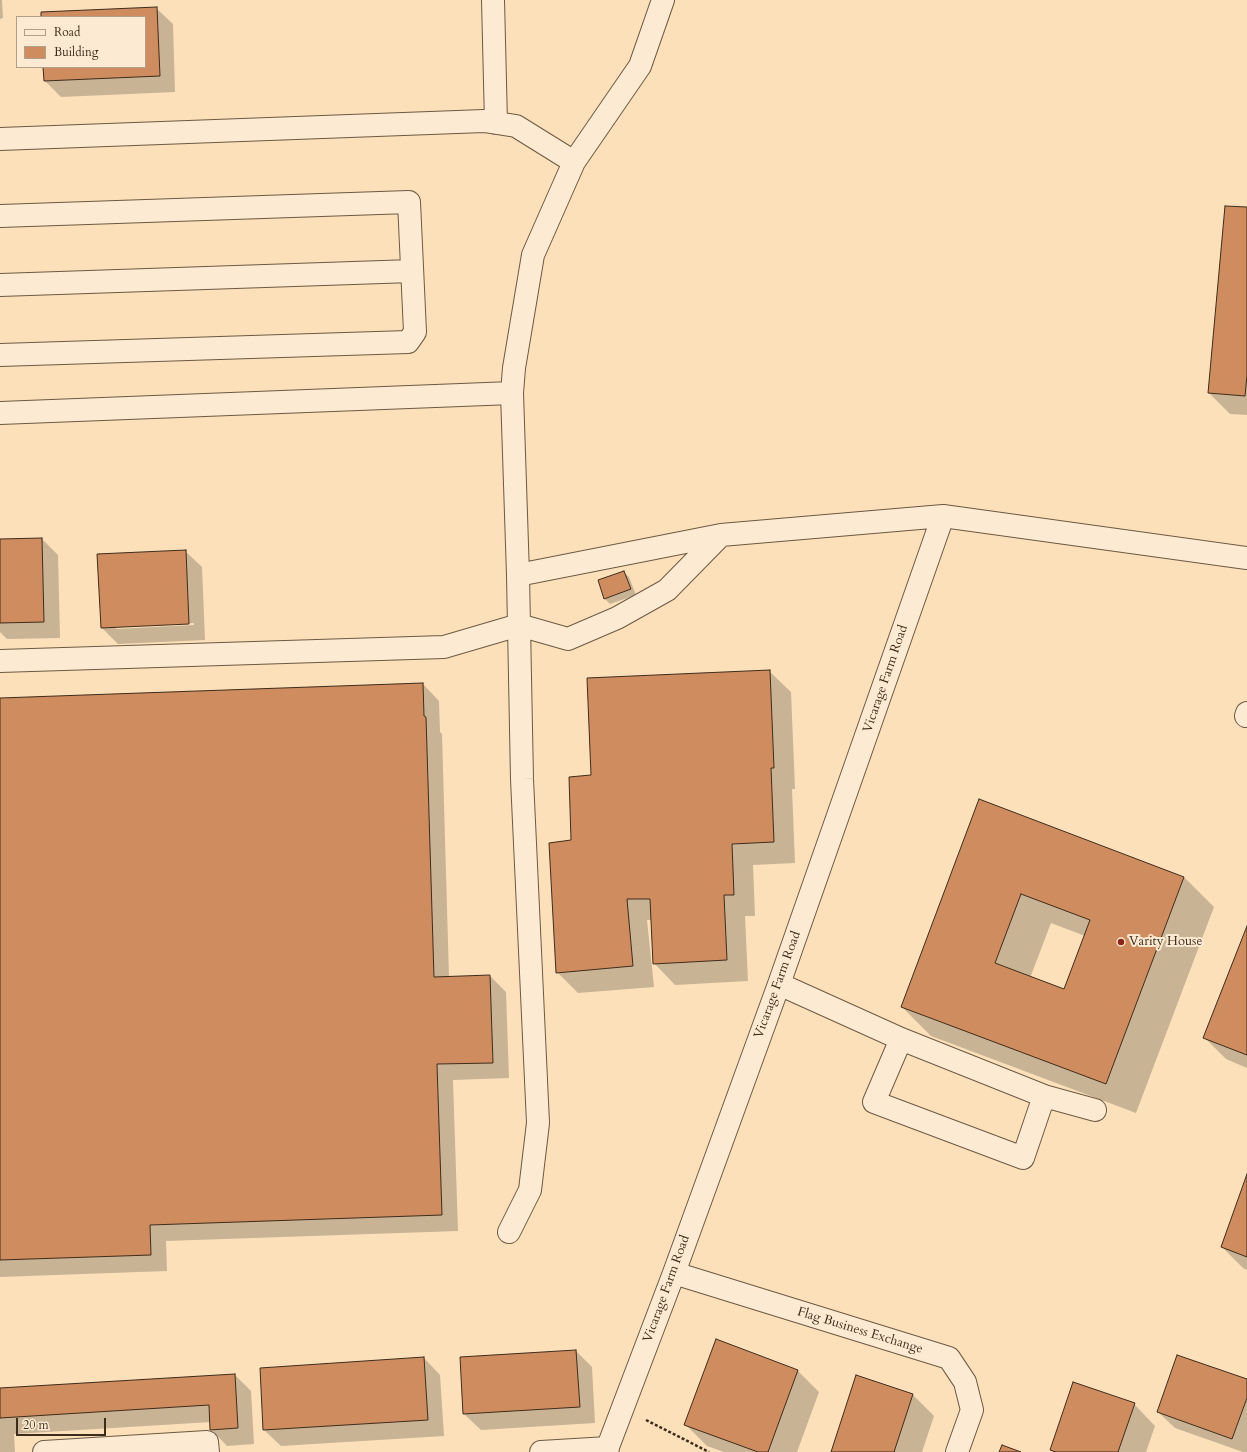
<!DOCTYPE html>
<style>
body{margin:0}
#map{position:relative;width:1247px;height:1452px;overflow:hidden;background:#fbe0ba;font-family:Cardo,serif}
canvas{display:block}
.legend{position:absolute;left:16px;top:16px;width:130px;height:52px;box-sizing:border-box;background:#fcebd2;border:1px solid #b09f89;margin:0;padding:5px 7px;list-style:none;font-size:12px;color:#3e2c1b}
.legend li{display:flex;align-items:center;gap:8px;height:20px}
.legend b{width:20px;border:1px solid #b09f89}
.scale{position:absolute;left:16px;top:1418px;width:90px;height:18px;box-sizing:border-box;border:2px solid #3e2c1b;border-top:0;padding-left:5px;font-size:12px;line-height:14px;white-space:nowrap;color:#3e2c1b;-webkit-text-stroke:3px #fcebd2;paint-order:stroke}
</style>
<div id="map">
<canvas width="1247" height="1452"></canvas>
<ul class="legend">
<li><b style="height:5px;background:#fcebd2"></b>Road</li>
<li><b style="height:11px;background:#ce8c5f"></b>Building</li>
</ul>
<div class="scale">20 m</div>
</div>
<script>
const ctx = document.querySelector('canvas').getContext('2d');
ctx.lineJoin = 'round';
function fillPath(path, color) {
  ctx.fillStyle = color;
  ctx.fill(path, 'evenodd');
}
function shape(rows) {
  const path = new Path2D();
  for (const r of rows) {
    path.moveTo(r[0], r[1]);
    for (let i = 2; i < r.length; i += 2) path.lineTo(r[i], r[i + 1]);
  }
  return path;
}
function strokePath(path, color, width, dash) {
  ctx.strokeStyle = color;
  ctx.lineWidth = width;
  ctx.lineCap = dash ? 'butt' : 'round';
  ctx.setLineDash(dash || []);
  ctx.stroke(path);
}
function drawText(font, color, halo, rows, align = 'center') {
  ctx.font = font + ' Cardo,serif';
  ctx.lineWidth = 4;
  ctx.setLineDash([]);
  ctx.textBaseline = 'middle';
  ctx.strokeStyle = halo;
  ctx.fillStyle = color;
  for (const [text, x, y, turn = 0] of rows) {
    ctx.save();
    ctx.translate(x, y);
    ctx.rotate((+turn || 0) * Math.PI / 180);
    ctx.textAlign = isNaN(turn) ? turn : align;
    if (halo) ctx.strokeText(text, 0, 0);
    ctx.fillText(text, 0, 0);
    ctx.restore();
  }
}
const shadow = shape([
 [0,0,2,0,3,18,0,19],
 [156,8,173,24,175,92,61,97,44,80,44,67,145,67,145,17,42,17],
 [1247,208,1247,415,1230,414,1209,393],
 [42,539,58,555,60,638,7,639,0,632,0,540],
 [185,551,202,567,205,640,118,644,102,628,98,555],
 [194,623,194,625,116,629,116,627],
 [624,572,629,577,636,595,610,604,605,599,599,581],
 [769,671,791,692,795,789,792,789,795,863,753,865,755,916,745,916,748,981,675,985,654,963,652,920,647,920,654,987,578,993,557,972,572,841,593,776],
 [423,684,439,701,440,732,442,734,449,977,490,976,506,992,509,1078,453,1080,458,1231,166,1241,167,1271,0,1277,0,699],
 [979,801,1184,877,1214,907,1136,1113,931,1036,902,1007],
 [1051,923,1085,936,1064,991,1030,978],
 [1247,928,1247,1068,1226,1059,1205,1038],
 [1247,1177,1247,1270,1243,1268,1222,1247],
 [717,1341,798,1371,819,1392,797,1452,724,1452,707,1446,686,1425],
 [576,1351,592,1367,595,1423,481,1430,464,1414],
 [424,1358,440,1375,444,1436,281,1446,264,1430],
 [235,1375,251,1391,254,1444,227,1446,211,1429,211,1422,14,1434,15,1452,0,1452,0,1389],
 [857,1376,913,1395,934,1416,922,1452,832,1452],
 [1247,1380,1247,1452,1243,1452,1175,1428,1158,1412],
 [1134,1404,1155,1426,1146,1452,1053,1452,1051,1450]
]);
const building = shape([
 [157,7,160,76,44,81,43,67,145,67,145,17,41,17,41,12,157,7],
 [1225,206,1247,207,1247,375,1245,396,1208,393,1225,206],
 [42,538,44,622,0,623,0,539,42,538],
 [186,550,189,624,101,628,97,554,186,550],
 [624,571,631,589,604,599,598,580,624,571],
 [770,670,774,768,771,768,774,842,732,844,734,895,724,895,727,960,653,964,650,899,627,899,633,966,556,973,549,843,571,840,569,777,591,775,587,678,770,670],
 [423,683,424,716,426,717,434,977,490,975,493,1063,437,1064,442,1215,150,1225,151,1255,0,1260,0,698,423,683],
 [979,799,1184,877,1106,1084,901,1007,979,799],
 [1021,894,1090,920,1064,989,995,963,1021,894],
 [1247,926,1247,1055,1203,1038,1247,926],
 [1247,1174,1247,1257,1221,1247,1247,1174],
 [716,1339,798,1370,768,1452,758,1452,684,1425,716,1339],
 [576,1350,580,1407,463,1414,460,1357,576,1350],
 [1177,1355,1247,1379,1247,1398,1232,1439,1157,1412,1177,1355],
 [424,1357,428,1420,263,1430,260,1368,424,1357],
 [235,1374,238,1428,210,1430,209,1405,0,1418,0,1388,235,1374],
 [856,1375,913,1394,894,1452,831,1452,856,1375],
 [1073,1382,1135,1403,1118,1452,1056,1452,1050,1450,1073,1382],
 [1002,1445,1021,1452,999,1452,1002,1445]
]);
const path = shape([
 [646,1420,709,1452]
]);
const minor = shape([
 [493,0,496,123],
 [0,139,484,121,516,126,574,162,533,255,514,368,512,393,518,575,522,779,538,1123,530,1190,509,1232],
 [574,162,640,66,663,0],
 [0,216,409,202,415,332,408,342,0,355],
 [0,285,412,271],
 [0,413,512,393],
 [518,575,721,535,943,516,1247,558],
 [0,661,444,647,519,625,568,639,617,618,667,590,721,535],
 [1246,716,1247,713],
 [779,984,901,1039,1044,1096,1095,1110],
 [901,1039,874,1102,1023,1158,1044,1096],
 [674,1273,949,1358,965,1382,972,1410,957,1452],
 [44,1452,207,1442,208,1452],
 [541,1452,608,1448],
 [606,1452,674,1273,779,984,943,516]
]);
const markers = [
 [1121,942,4,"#8f2418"]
];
const streetNames = [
 ["Vicarage Farm Road",886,679,-71],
 ["Vicarage Farm Road",778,985,-70],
 ["Vicarage Farm Road",667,1289,-70],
 ["Flag Business Exchange",860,1331,17]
];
const poiNames = [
 ["Varity House",1129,942]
];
fillPath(shadow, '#0003');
fillPath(building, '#ce8c5f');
strokePath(building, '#3e2c1b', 1);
strokePath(minor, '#6d5943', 24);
strokePath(path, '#3e2c1b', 2.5, [3, 2]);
strokePath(minor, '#fcebd2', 22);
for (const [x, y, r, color] of markers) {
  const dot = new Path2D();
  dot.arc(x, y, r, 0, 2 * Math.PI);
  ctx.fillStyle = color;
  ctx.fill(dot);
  strokePath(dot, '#fcebd2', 1.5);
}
drawText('13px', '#3e2c1b', '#fcebd2', streetNames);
drawText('13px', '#3e2c1b', '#fcebd2', poiNames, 'left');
</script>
